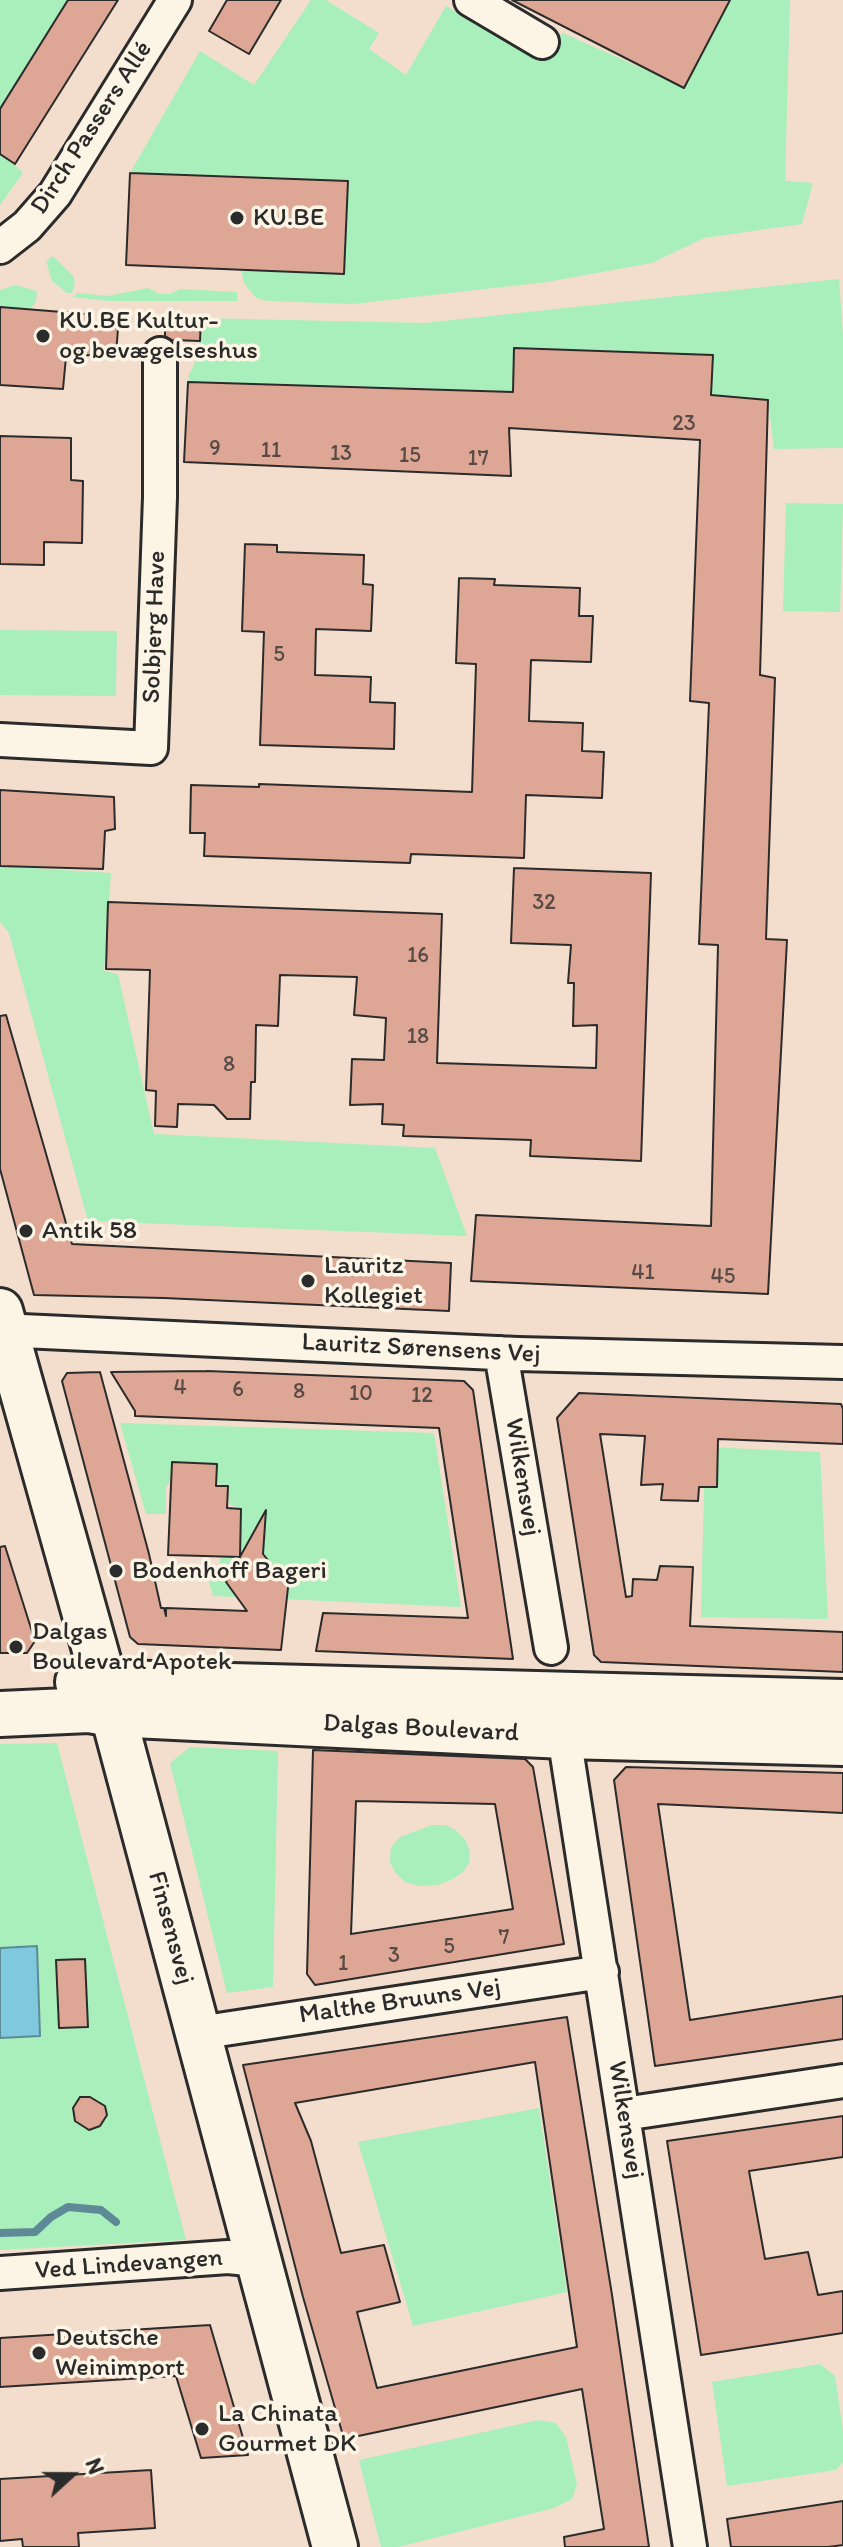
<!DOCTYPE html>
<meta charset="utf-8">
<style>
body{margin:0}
#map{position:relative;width:843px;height:2547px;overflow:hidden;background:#f3decd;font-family:Itim,sans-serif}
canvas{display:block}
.north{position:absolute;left:32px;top:2435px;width:80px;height:80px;-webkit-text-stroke:6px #fcf5e5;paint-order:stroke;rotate:69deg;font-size:22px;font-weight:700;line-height:32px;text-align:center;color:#2b2b2b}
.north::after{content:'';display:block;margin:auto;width:28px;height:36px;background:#2b2b2b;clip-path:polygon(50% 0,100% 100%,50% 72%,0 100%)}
</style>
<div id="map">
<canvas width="843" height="2547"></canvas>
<div class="north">N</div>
</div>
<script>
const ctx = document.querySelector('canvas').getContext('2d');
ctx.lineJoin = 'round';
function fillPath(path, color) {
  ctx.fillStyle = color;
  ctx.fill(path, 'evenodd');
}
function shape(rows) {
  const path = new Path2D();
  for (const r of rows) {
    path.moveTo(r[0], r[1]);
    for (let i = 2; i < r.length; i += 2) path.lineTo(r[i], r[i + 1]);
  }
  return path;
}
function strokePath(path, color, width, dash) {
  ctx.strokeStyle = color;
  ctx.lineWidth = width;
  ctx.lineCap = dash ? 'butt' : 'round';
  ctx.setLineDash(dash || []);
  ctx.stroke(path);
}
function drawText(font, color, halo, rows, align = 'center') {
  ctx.font = font + ' Itim,sans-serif';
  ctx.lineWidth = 7;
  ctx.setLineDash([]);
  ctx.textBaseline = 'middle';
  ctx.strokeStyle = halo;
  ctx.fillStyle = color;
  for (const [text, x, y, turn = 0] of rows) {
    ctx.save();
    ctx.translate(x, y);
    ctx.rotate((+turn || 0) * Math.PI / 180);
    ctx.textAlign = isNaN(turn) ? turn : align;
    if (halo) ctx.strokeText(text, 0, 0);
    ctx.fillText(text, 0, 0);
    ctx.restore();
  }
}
const green = shape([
 [0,0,68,0,0,110],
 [311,0,326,0,379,33,369,49,406,75,446,6,533,56,563,33,684,87,727,6,726,0,790,0,785,181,813,183,802,224,704,238,652,263,547,282,353,304,268,301,256,298,244,283,241,269,347,181,130,173,200,51,254,85],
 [0,150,23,173,0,205],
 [53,256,73,276,75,282,72,293,67,293,52,281,46,261],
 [839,279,843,336,843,448,774,449,768,400,722,396,710,399,712,355,515,348,513,392,188,382,189,375,198,356,201,318,424,323],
 [15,285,37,291,36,301,30,310,0,307,0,290],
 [148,288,160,294,170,294,180,289,237,292,237,301,108,301,72,297,78,293,107,296],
 [786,503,843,504,840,612,783,611],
 [0,630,117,631,116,696,0,695],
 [0,866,111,873,104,971,118,974,154,1134,435,1148,467,1236,88,1221,9,933,0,922],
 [120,1423,434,1433,461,1607,213,1596,209,1582,219,1571,221,1555,241,1554,241,1509,229,1504,228,1487,218,1483,216,1464,171,1463,170,1482,166,1487,166,1514,146,1514],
 [705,1447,820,1452,828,1619,701,1617],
 [57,1743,186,2240,0,2250,0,1744],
 [190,1747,278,1751,273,1987,227,1993,170,1763],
 [432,1825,445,1825,456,1830,466,1841,470,1852,469,1863,463,1872,453,1879,438,1885,420,1886,405,1882,395,1872,390,1862,391,1847,400,1837],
 [539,2108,567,2292,413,2326,358,2142],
 [820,2364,835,2376,843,2430,843,2462,836,2470,727,2486,712,2382],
 [538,2420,556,2423,566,2437,577,2484,572,2499,554,2508,398,2547,381,2547,359,2460]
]);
const water = shape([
 [37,1946,40,2036,0,2038,0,1948,37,1946]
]);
const stream = shape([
 [0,2233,35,2232,51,2217,68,2207,101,2210,116,2222]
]);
const building = shape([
 [68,0,118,0,15,164,0,154,0,109,68,0],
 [227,0,281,0,249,54,209,31,227,0],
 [512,0,730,0,684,88,512,0],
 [130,173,348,181,344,274,126,265,130,173],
 [0,307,87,314,86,326,118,328,116,356,83,355,83,359,66,357,63,389,0,385,0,307],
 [165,317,201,318,200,341,172,340,165,336,165,317],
 [514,348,713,355,711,395,768,400,760,675,775,678,766,939,787,940,768,1294,471,1281,476,1215,711,1226,718,945,699,944,709,703,690,701,700,440,509,428,511,476,184,462,188,382,513,392,514,348],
 [0,436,71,438,71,480,83,481,82,543,44,542,44,565,0,564,0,436],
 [245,544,277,545,277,552,364,555,363,584,373,585,371,631,316,629,315,675,371,677,370,702,395,703,394,749,260,745,264,632,242,631,245,544],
 [459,578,495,579,494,585,580,588,579,616,593,616,591,662,531,660,529,721,583,723,582,751,604,752,602,798,526,795,524,858,411,854,410,863,204,856,205,833,190,833,191,785,259,787,259,784,472,792,476,664,456,663,459,578],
 [0,790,114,797,115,829,105,831,103,869,0,866,0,790],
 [514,868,651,873,641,1161,530,1156,531,1140,403,1136,404,1125,382,1124,383,1104,350,1105,352,1059,384,1060,386,1018,354,1015,357,977,280,975,278,1026,256,1025,255,1082,251,1082,250,1119,227,1119,214,1105,178,1104,177,1127,155,1126,156,1091,146,1090,150,970,106,969,108,902,442,914,437,1063,596,1068,597,1025,573,1026,574,983,568,983,571,945,511,943,514,868],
 [6,1015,72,1244,451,1263,449,1311,164,1298,34,1295,0,1169,0,1016,6,1015],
 [207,1371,464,1381,473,1390,513,1659,316,1651,323,1613,468,1618,439,1428,135,1416,135,1411,111,1372,207,1371],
 [100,1372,149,1554,161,1608,164,1608,166,1616,166,1608,247,1611,226,1582,266,1510,263,1554,275,1569,290,1570,281,1650,138,1644,130,1637,62,1381,67,1373,100,1372],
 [579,1393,841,1404,843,1409,843,1444,718,1439,717,1487,699,1487,698,1501,661,1500,663,1484,641,1485,645,1436,600,1434,626,1597,632,1596,633,1579,657,1580,660,1566,693,1567,690,1626,843,1632,843,1672,601,1662,594,1655,557,1418,579,1393],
 [172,1462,217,1464,216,1486,228,1486,227,1508,241,1509,240,1557,168,1555,172,1462],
 [5,1546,35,1641,27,1653,0,1653,0,1547,5,1546],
 [313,1750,525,1759,533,1767,564,1944,315,1985,307,1974,313,1750],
 [356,1801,495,1804,513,1909,351,1934,356,1801],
 [626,1767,843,1773,843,1813,658,1804,690,2020,843,1996,843,2039,655,2066,614,1780,626,1767],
 [85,1959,88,2027,59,2028,56,1960,85,1959],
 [567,2017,612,2295,649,2547,565,2547,564,2537,604,2529,582,2389,344,2439,303,2297,243,2065,567,2017],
 [535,2062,577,2347,377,2388,357,2312,400,2302,384,2245,341,2253,311,2141,295,2103,535,2062],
 [80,2097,90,2097,105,2106,107,2115,100,2126,89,2130,75,2121,73,2108,80,2097],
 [843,2116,843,2157,749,2171,765,2259,808,2252,818,2295,843,2291,843,2333,701,2355,667,2141,843,2116],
 [210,2325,248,2455,201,2458,176,2376,0,2387,0,2338,210,2325],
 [151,2470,155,2528,78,2533,79,2547,23,2547,22,2539,0,2541,0,2479,151,2470],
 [843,2501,843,2545,828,2547,731,2547,727,2519,843,2501]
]);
const street = shape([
 [471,0,542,42],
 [0,247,27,226,55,194,175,0],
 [0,740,151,748,160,497,160,354],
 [0,1330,518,1354,843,1362],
 [501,1353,551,1648],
 [561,1716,690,2547],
 [198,2033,602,1972],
 [624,2114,843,2081],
 [0,2273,228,2257,258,2260]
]);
const secondary = shape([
 [0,1311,113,1714,335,2547],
 [78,1682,843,1702],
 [0,1714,89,1710,113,1714,564,1736,843,1743]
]);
const markers = [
 [237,218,8,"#2b2b2b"],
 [43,336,8,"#2b2b2b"],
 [26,1231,8,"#2b2b2b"],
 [308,1281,8,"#2b2b2b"],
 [116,1571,8,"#2b2b2b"],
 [16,1647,8,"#2b2b2b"],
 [39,2353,8,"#2b2b2b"],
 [202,2429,8,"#2b2b2b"]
];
const numberNames = [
 ["23",684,424],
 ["9",215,449],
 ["11",271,451],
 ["13",341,454],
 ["15",410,456],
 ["17",478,459],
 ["5",279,655],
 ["32",544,903],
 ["16",418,956],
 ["18",418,1037],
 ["8",229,1065],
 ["41",643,1273],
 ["45",723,1277],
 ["4",180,1388],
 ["6",238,1390],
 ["8",299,1392],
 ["10",361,1394],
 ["12",422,1396],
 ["7",504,1938],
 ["5",449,1947],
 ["3",394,1956],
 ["1",343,1964]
];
const streetNames = [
 ["Dirch Passers Allé",92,128,-57],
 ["Solbjerg Have",155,627,-88],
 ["Lauritz Sørensens Vej",421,1349,3],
 ["Wilkensvej",522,1477,81],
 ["Dalgas Boulevard",421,1729,3],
 ["Finsensvej",170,1928,75],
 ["Malthe Bruuns Vej",400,2002,-8],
 ["Wilkensvej",625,2120,81],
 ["Ved Lindevangen",129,2265,-4]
];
const poiNames = [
 ["KU.BE",253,218],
 ["KU.BE Kultur-",59,321],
 ["og bevægelseshus",59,351],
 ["Antik 58",42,1231],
 ["Lauritz",324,1266],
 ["Kollegiet",324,1296],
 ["Bodenhoff Bageri",132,1571],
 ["Dalgas",32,1632],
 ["Boulevard Apotek",32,1662],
 ["Deutsche",55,2338],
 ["Weinimport",55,2368],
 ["La Chinata",218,2414],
 ["Gourmet DK",218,2444]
];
fillPath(green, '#a8efbb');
fillPath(water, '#7ec9de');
strokePath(water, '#5d8a96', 2);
strokePath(stream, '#5d8a96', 8);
fillPath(building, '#dea795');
strokePath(building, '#2b2b2b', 2);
strokePath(street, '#2b2b2b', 38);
strokePath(secondary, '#2b2b2b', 50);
strokePath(street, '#fcf5e5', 32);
strokePath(secondary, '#fcf5e5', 44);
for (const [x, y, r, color] of markers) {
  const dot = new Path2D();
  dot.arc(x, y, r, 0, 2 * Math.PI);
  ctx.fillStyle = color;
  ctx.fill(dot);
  strokePath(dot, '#fcf5e5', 3);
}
drawText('22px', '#584a46', null, numberNames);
drawText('26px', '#2b2b2b', '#fcf5e5', streetNames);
drawText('26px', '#2b2b2b', '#fcf5e5', poiNames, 'left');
</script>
